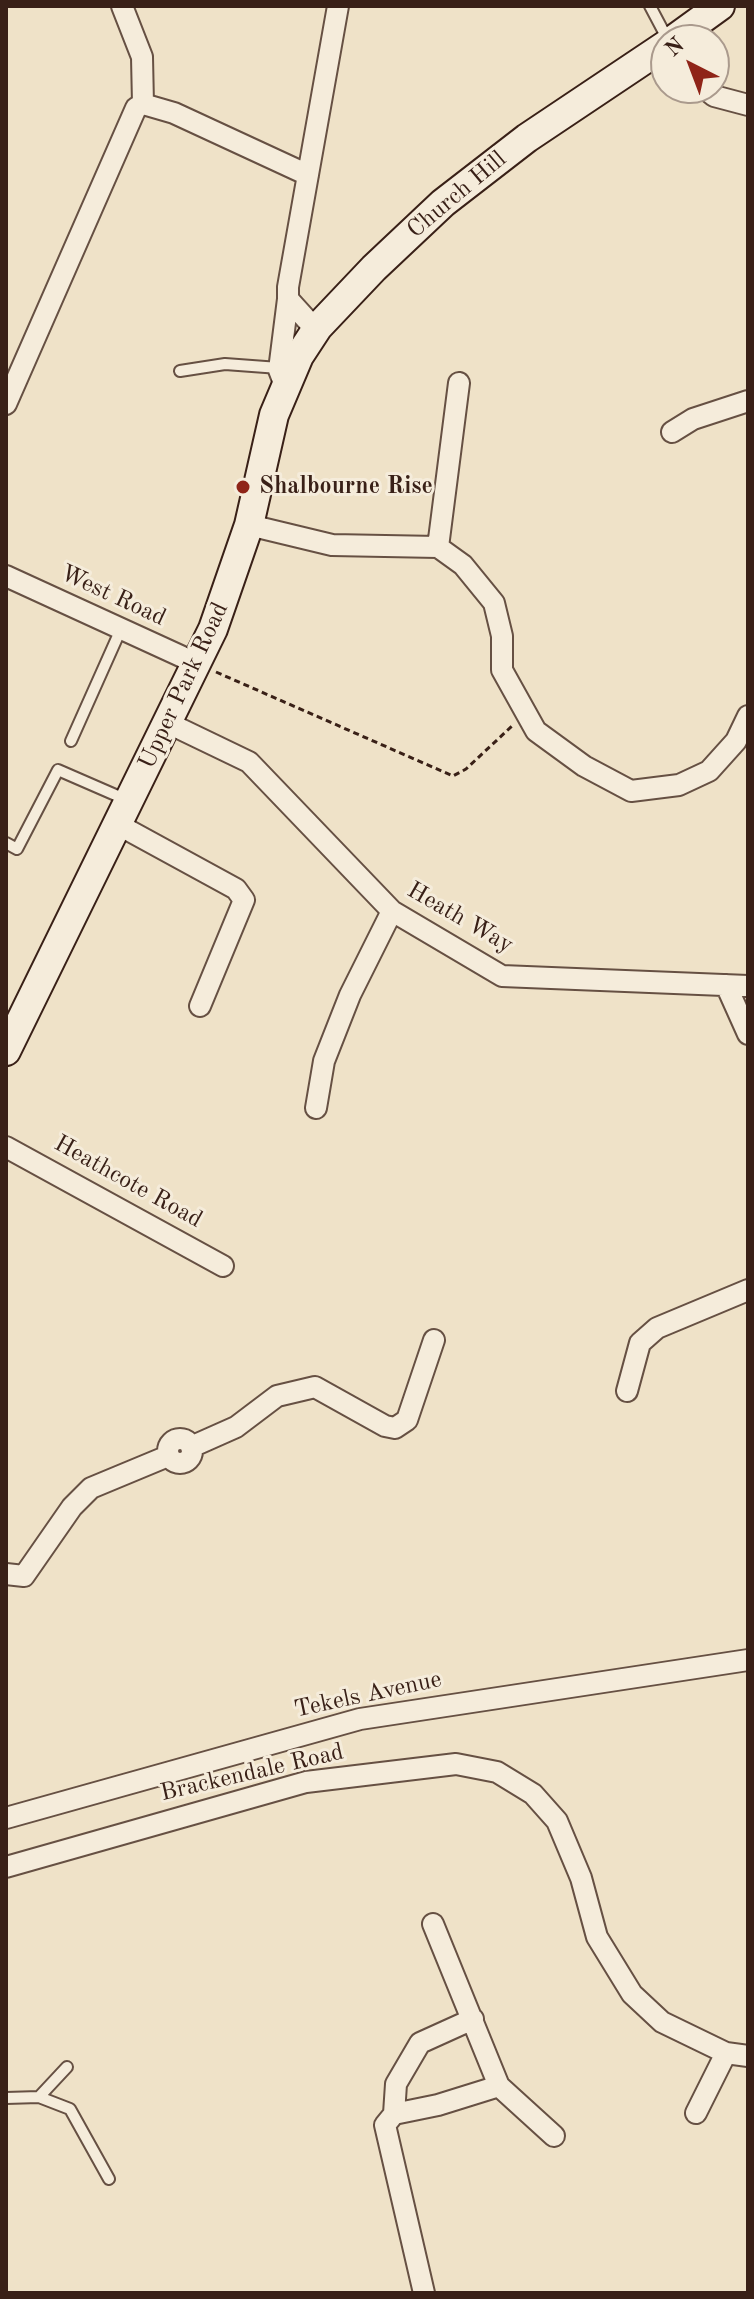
<!DOCTYPE html>
<style>
body{margin:0}
#map{position:relative;width:754px;height:2299px;overflow:hidden;background:#efe2c8;font-family:"Old Standard TT",serif}
canvas{display:block}
.frame{position:absolute;inset:0;border:8px solid #392017;pointer-events:none}
.north{position:absolute;left:650px;top:24px;width:80px;height:80px;box-sizing:border-box;background:#f5ecdb;border:2px solid #aa9a8d;border-radius:50%;rotate:318deg;font-size:22px;font-weight:700;line-height:32px;text-align:center;color:#392017}
.north::after{content:'';display:block;margin:auto;width:28px;height:36px;background:#8f2418;clip-path:polygon(50% 0,100% 100%,50% 72%,0 100%)}
</style>
<div id="map">
<canvas width="754" height="2299"></canvas>
<div class="frame"></div>
<div class="north">N</div>
</div>
<script>
const ctx = document.querySelector('canvas').getContext('2d');
ctx.lineJoin = 'round';
function shape(rows) {
  const path = new Path2D();
  for (const r of rows) {
    if (r.length === 3) {
      path.moveTo(r[0] + r[2], r[1]);
      path.arc(r[0], r[1], r[2], 0, 2 * Math.PI);
      continue;
    }
    path.moveTo(r[0], r[1]);
    for (let i = 2; i < r.length; i += 2) path.lineTo(r[i], r[i + 1]);
  }
  return path;
}
function strokePath(path, color, width, dash) {
  ctx.strokeStyle = color;
  ctx.lineWidth = width;
  ctx.lineCap = dash ? 'butt' : 'round';
  ctx.setLineDash(dash || []);
  ctx.stroke(path);
}
function drawText(font, color, halo, rows, align = 'center') {
  ctx.font = font + ' "Old Standard TT",serif';
  ctx.lineWidth = 6;
  ctx.setLineDash([]);
  ctx.textBaseline = 'middle';
  ctx.strokeStyle = halo;
  ctx.fillStyle = color;
  for (const [text, x, y, turn = 0] of rows) {
    ctx.save();
    ctx.translate(x, y);
    ctx.rotate((+turn || 0) * Math.PI / 180);
    ctx.textAlign = isNaN(turn) ? turn : align;
    if (halo) ctx.strokeText(text, 0, 0);
    ctx.fillText(text, 0, 0);
    ctx.restore();
  }
}
const path = shape([
 [216,672,453,776,466,769,512,726]
]);
const lane = shape([
 [650,6,668,40],
 [180,371,225,364,279,368],
 [71,741,121,629],
 [6,843,17,849,58,770,127,800],
 [39,2097,70,2109,109,2179],
 [6,2098,39,2097,67,2067]
]);
const street = shape([
 [122,6,142,57,143,104],
 [704,88,714,96,748,105],
 [318,327,307,320,288,299,288,287,338,6],
 [284,383,279,370,288,299],
 [6,404,136,108,143,104,174,113,308,175],
 [672,432,693,419,748,401],
 [249,525,332,545,438,547,463,565,494,603,502,636,502,670,536,731,584,766,631,791,679,785,709,771,736,741,748,716],
 [438,547,459,383],
 [6,576,198,664],
 [168,723,249,762,392,911,502,976,748,986],
 [117,824,236,889,244,900,200,1006],
 [726,985,748,1034],
 [316,1108,324,1061,350,995,392,911],
 [6,1147,223,1266],
 [627,1391,640,1343,657,1328,748,1290],
 [180,1451,12],
 [191,1447,236,1427,277,1396,315,1387,385,1426,395,1428,407,1420,434,1340],
 [6,1574,24,1576,72,1507,91,1488,168,1456],
 [6,1818,360,1719,748,1660],
 [6,1867,306,1782,456,1764,497,1772,533,1794,557,1821,581,1878,597,1937,632,1994,662,2022,726,2053,748,2056],
 [499,2086,554,2136],
 [696,2113,726,2053],
 [394,2114,396,2084,420,2043,473,2019],
 [424,2293,385,2125,394,2114,438,2105,499,2086,433,1924]
]);
const secondary = shape([
 [673,40,720,6],
 [6,1051,213,629,249,525,274,415,299,356,318,327,374,268,443,203,527,138,666,45]
]);
const markers = [
 [243,487,8,"#8f2418"]
];
const streetNames = [
 ["Church Hill",457,195,-40],
 ["West Road",113,596,25],
 ["Upper Park Road",184,686,-65],
 ["Heath Way",460,918,30],
 ["Heathcote Road",128,1182,29],
 ["Tekels Avenue",368,1695,-12],
 ["Brackendale Road",252,1773,-13]
];
const poiNames = [
 ["Shalbourne Rise",259,487]
];
strokePath(lane, '#665043', 14);
strokePath(street, '#665043', 24);
strokePath(secondary, '#392017', 32);
strokePath(path, '#392017', 3, [6, 4]);
strokePath(lane, '#f5ecdb', 10);
strokePath(street, '#f5ecdb', 20);
strokePath(secondary, '#f5ecdb', 28);
for (const [x, y, r, color] of markers) {
  const dot = new Path2D();
  dot.arc(x, y, r, 0, 2 * Math.PI);
  ctx.fillStyle = color;
  ctx.fill(dot);
  strokePath(dot, '#f5ecdb', 3);
}
drawText('24px', '#392017', '#f5ecdb', streetNames);
drawText('bold 24px', '#392017', '#f5ecdb', poiNames, 'left');
</script>
